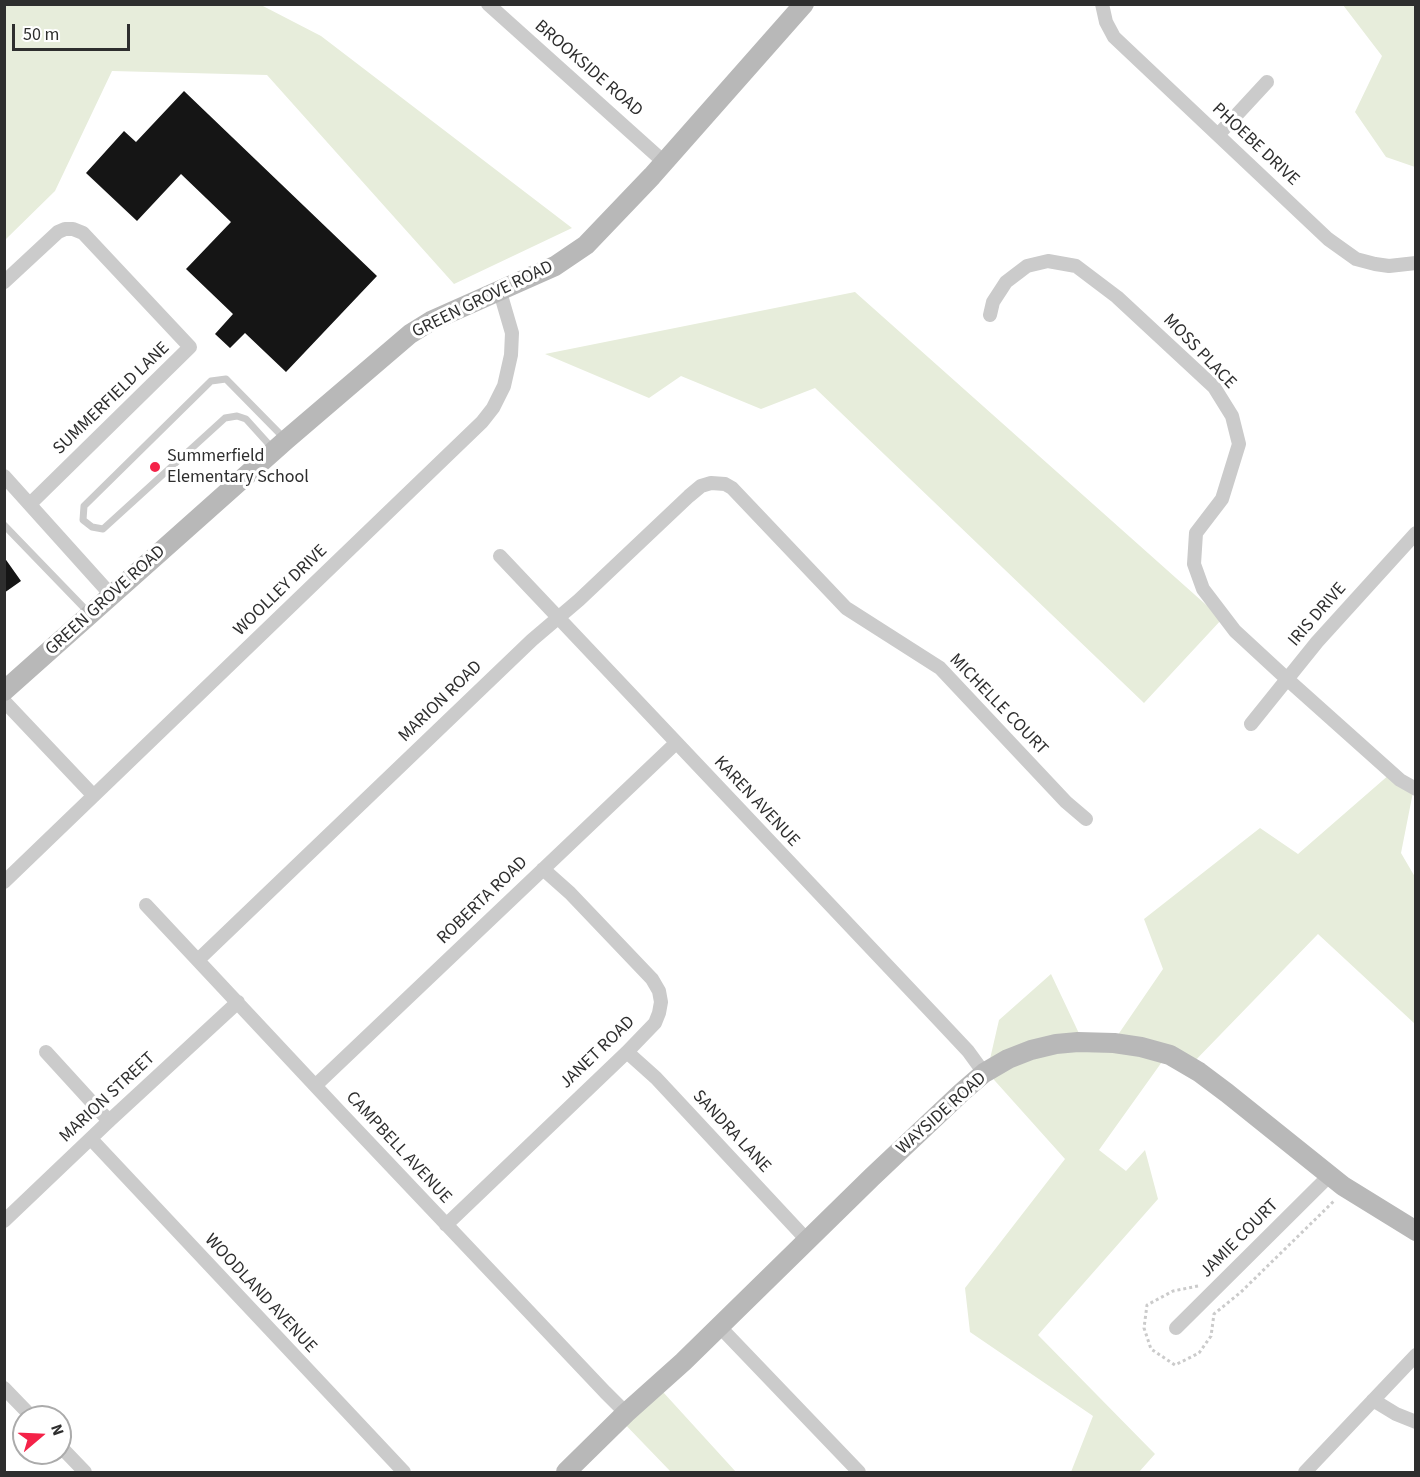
<!DOCTYPE html>
<style>
body{margin:0}
#map{position:relative;width:1420px;height:1477px;overflow:hidden;background:#fff;font-family:"Source Sans 3",sans-serif}
canvas{display:block}
.frame{position:absolute;inset:0;border:6px solid #2e2e2e;pointer-events:none}
.north{position:absolute;left:12px;top:1405px;width:60px;height:60px;box-sizing:border-box;background:#fff;border:2px solid #ababab;border-radius:50%;rotate:71deg;font-size:16px;font-weight:700;line-height:24px;text-align:center;color:#2e2e2e}
.north::after{content:'';display:block;margin:auto;width:21px;height:27px;background:#f42248;clip-path:polygon(50% 0,100% 100%,50% 72%,0 100%)}
.scale{position:absolute;left:12px;top:24px;width:118px;height:27px;box-sizing:border-box;border:3px solid #2e2e2e;border-top:0;padding-left:8px;font-size:18px;line-height:21px;white-space:nowrap;color:#2e2e2e;-webkit-text-stroke:4px #fff;paint-order:stroke}
</style>
<div id="map">
<canvas width="1420" height="1477"></canvas>
<div class="frame"></div>
<div class="north">N</div>
<div class="scale">50 m</div>
</div>
<script>
const ctx = document.querySelector('canvas').getContext('2d');
ctx.lineJoin = 'round';
function fillPath(path, color) {
  ctx.fillStyle = color;
  ctx.fill(path, 'evenodd');
}
function shape(rows) {
  const path = new Path2D();
  for (const r of rows) {
    path.moveTo(r[0], r[1]);
    for (let i = 2; i < r.length; i += 2) path.lineTo(r[i], r[i + 1]);
  }
  return path;
}
function strokePath(path, color, width, dash) {
  ctx.strokeStyle = color;
  ctx.lineWidth = width;
  ctx.lineCap = dash ? 'butt' : 'round';
  ctx.setLineDash(dash || []);
  ctx.stroke(path);
}
function drawText(font, color, halo, rows, align = 'center') {
  ctx.font = font + ' "Source Sans 3",sans-serif';
  ctx.lineWidth = 6;
  ctx.setLineDash([]);
  ctx.textBaseline = 'middle';
  ctx.strokeStyle = halo;
  ctx.fillStyle = color;
  for (const [text, x, y, turn = 0] of rows) {
    ctx.save();
    ctx.translate(x, y);
    ctx.rotate((+turn || 0) * Math.PI / 180);
    ctx.textAlign = isNaN(turn) ? turn : align;
    if (halo) ctx.strokeText(text, 0, 0);
    ctx.fillText(text, 0, 0);
    ctx.restore();
  }
}
const green = shape([
 [5,4,261,5,321,36,572,228,454,284,267,75,112,71,55,191,5,240],
 [1343,5,1415,5,1415,167,1386,157,1355,112,1382,56],
 [855,292,1222,619,1144,703,815,388,761,409,681,376,649,398,545,354],
 [1390,774,1414,787,1401,853,1415,877,1415,1024,1318,934,1188,1068,1164,1059,1099,1150,1126,1171,1145,1150,1158,1199,1038,1335,1155,1454,1139,1472,1071,1472,1093,1416,970,1332,965,1288,1065,1159,987,1072,999,1020,1051,974,1084,1044,1111,1045,1163,969,1144,919,1260,828,1298,854],
 [653,1381,736,1472,671,1472,617,1416]
]);
const building = shape([
 [184,91,377,276,286,372,245,333,230,348,215,334,233,314,186,269,231,222,181,174,137,221,86,173,124,131,136,142],
 [4,557,21,581,4,593]
]);
const path = shape([
 [1198,1286,1173,1291,1147,1305,1144,1328,1151,1349,1175,1365,1199,1353,1211,1336,1214,1314,1241,1292,1334,1201]
]);
const lane = shape([
 [274,450,246,419,237,416,225,418,103,529,92,527,83,520,84,506,211,381,226,379,284,438],
 [4,525,89,613]
]);
const street = shape([
 [488,4,664,162],
 [1102,4,1106,22,1114,37,1328,239,1356,259,1375,264,1389,266,1416,263],
 [1218,135,1267,82],
 [4,282,58,232,65,229,73,229,83,233,190,347,30,504],
 [990,315,993,302,1006,282,1027,266,1048,261,1076,266,1117,297,1214,387,1232,416,1239,444,1222,499,1196,533,1194,564,1203,589,1235,631,1287,679,1400,780,1416,789],
 [4,476,112,596],
 [500,556,937,1018,968,1051,984,1073],
 [4,701,93,795],
 [1251,724,1317,642,1416,533],
 [4,882,482,422,493,408,504,386,511,355,512,333,500,292],
 [146,905,336,1108,605,1392,626,1413],
 [198,960,532,640,579,600,689,496,701,486,711,483,725,484,732,488,846,608,940,668,1066,802,1086,819],
 [46,1052,109,1121],
 [627,1052,656,1078,807,1240],
 [316,1085,676,743],
 [91,1139,404,1472],
 [4,1221,109,1121,238,1002],
 [446,1225,627,1052,655,1023,659,1013,661,1002,659,991,652,979,570,893,543,869],
 [719,1326,859,1472],
 [1176,1328,1329,1176],
 [4,1388,32,1417],
 [1373,1400,1396,1414,1416,1422],
 [60,1446,85,1472],
 [1305,1472,1416,1355]
]);
const secondary = shape([
 [4,691,286,440,410,334,431,321,555,266,586,245,652,176,804,4],
 [566,1472,626,1413,683,1362,872,1177,962,1092,984,1073,1008,1059,1031,1050,1056,1044,1078,1042,1114,1043,1141,1047,1170,1055,1199,1072,1227,1093,1343,1186,1416,1231]
]);
const markers = [
 [155,467,6,"#f42248"]
];
const streetNames = [
 ["BROOKSIDE ROAD",588,69,41],
 ["PHOEBE DRIVE",1255,145,43],
 ["GREEN GROVE ROAD",483,300,-26],
 ["MOSS PLACE",1199,352,46],
 ["SUMMERFIELD LANE",112,399,-44],
 ["WOOLLEY DRIVE",281,591,-44],
 ["GREEN GROVE ROAD",106,601,-42],
 ["IRIS DRIVE",1318,615,-49],
 ["MARION ROAD",441,702,-44],
 ["MICHELLE COURT",998,705,46],
 ["KAREN AVENUE",756,802,47],
 ["ROBERTA ROAD",483,901,-44],
 ["JANET ROAD",598,1053,-44],
 ["MARION STREET",108,1098,-43],
 ["WAYSIDE ROAD",942,1114,-42],
 ["SANDRA LANE",731,1132,47],
 ["CAMPBELL AVENUE",398,1148,47],
 ["JAMIE COURT",1240,1239,-45],
 ["WOODLAND AVENUE",260,1294,47]
];
const poiNames = [
 ["Summerfield",167,457],
 ["Elementary School",167,478]
];
fillPath(green, '#e7eddb');
fillPath(building, '#151515');
strokePath(path, '#cbcbcb', 3, [3, 3]);
strokePath(lane, '#cbcbcb', 7);
strokePath(street, '#cbcbcb', 14);
strokePath(secondary, '#b8b8b8', 20);
for (const [x, y, r, color] of markers) {
  const dot = new Path2D();
  dot.arc(x, y, r, 0, 2 * Math.PI);
  ctx.fillStyle = color;
  ctx.fill(dot);
  strokePath(dot, '#fff', 2);
}
drawText('18px', '#2e2e2e', '#fff', streetNames);
drawText('18px', '#2e2e2e', '#fff', poiNames, 'left');
</script>
